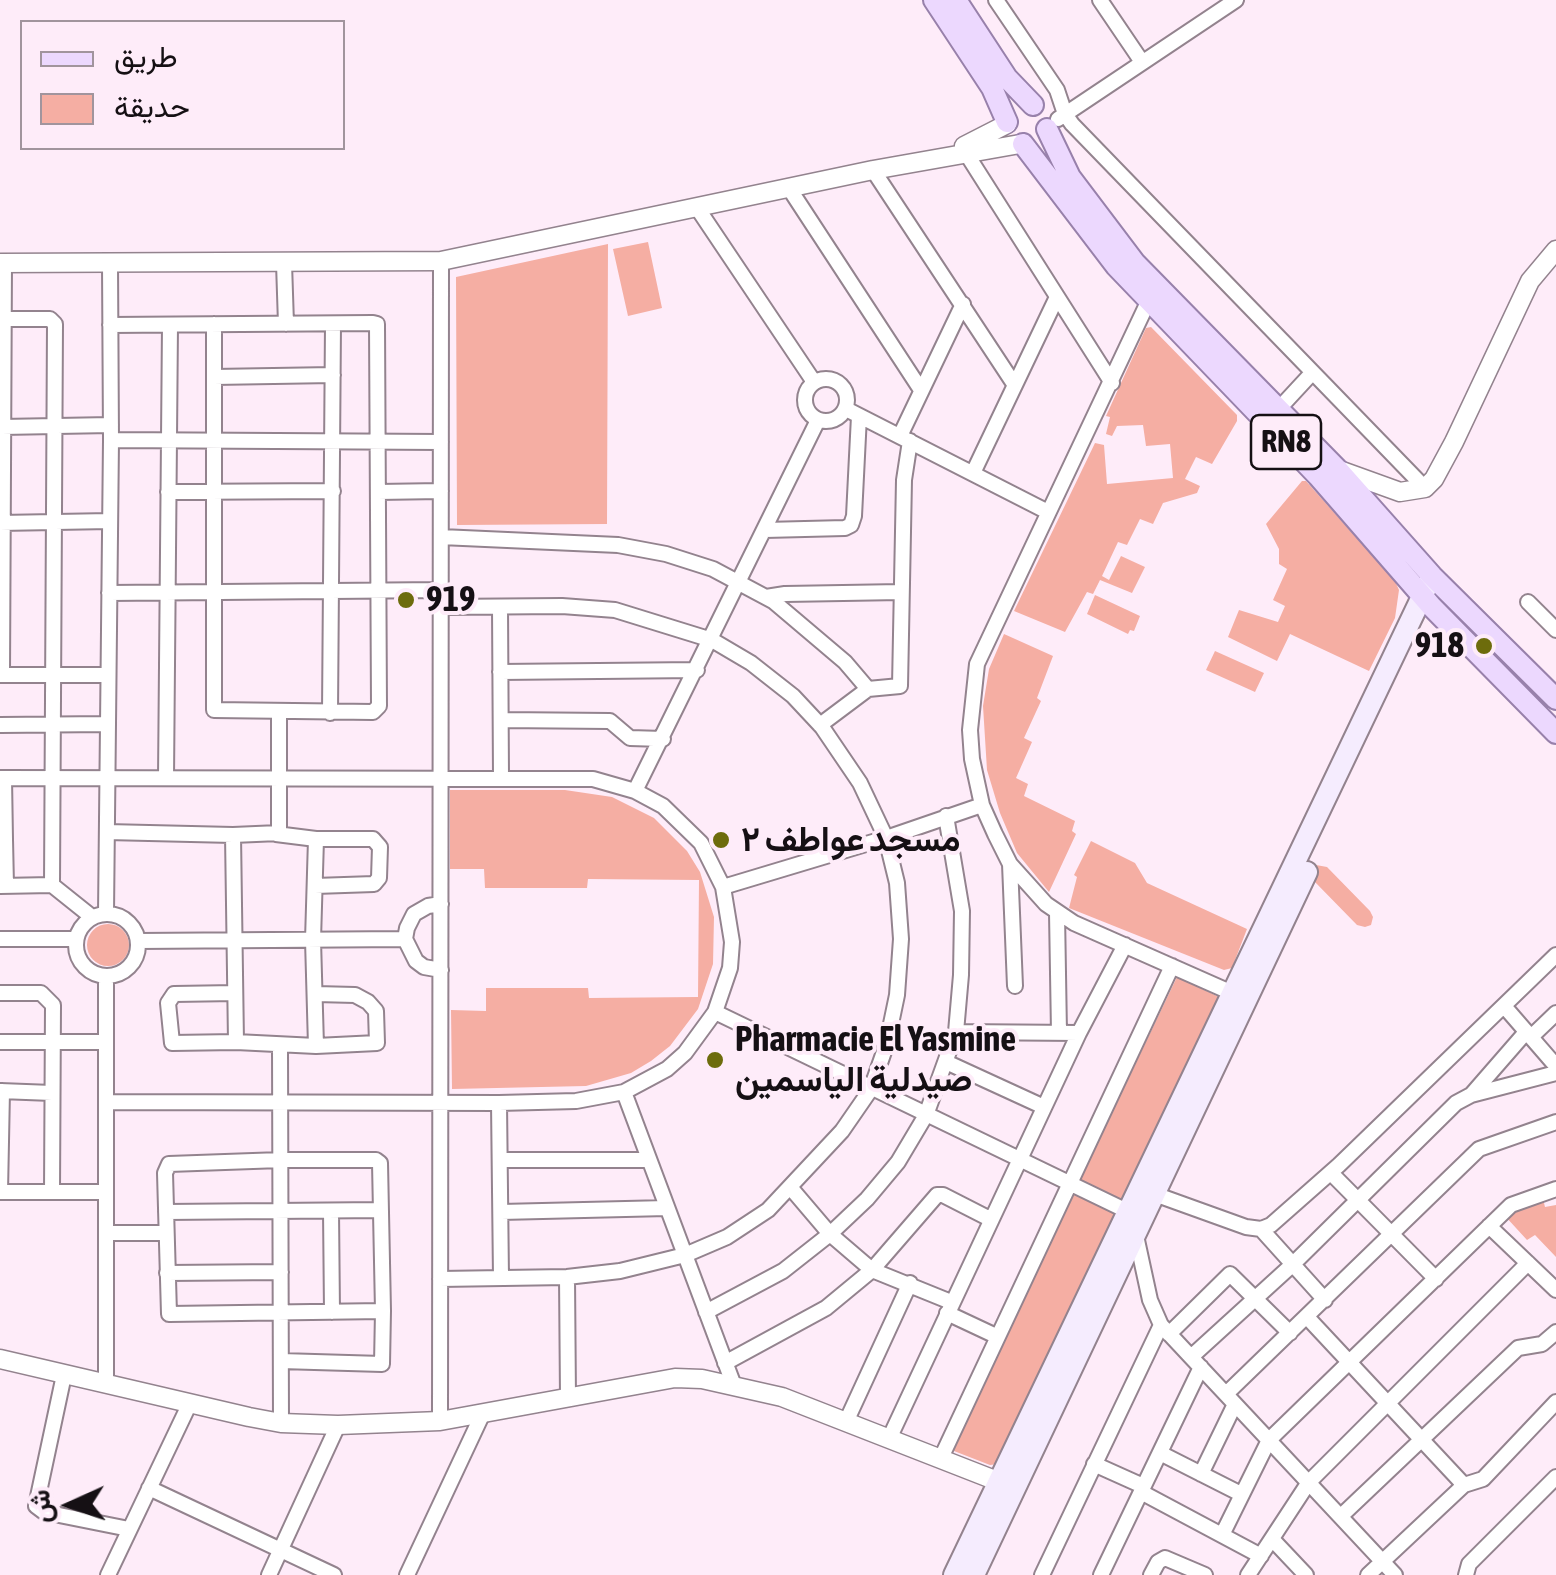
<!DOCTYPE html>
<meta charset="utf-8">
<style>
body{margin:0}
#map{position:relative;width:1556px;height:1575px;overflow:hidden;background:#feecf9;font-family:"Asap Condensed",Vazirmatn,sans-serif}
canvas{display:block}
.legend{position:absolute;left:20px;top:20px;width:325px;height:130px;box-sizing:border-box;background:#feecf9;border:2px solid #a1949d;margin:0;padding:12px 18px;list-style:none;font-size:30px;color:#151014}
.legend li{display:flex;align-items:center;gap:20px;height:50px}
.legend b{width:50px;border:2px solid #a1949d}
.north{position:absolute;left:20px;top:1455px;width:100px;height:100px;-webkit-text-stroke:8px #feecf9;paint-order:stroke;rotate:267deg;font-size:28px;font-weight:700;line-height:40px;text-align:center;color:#151014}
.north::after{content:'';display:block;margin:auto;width:35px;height:45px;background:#151014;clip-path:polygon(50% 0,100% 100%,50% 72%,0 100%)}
</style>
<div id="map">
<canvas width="1556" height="1575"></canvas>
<ul class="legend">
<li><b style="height:12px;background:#ecd8fe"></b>طريق</li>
<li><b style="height:28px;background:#f5aea3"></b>حديقة</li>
</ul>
<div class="north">ش</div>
</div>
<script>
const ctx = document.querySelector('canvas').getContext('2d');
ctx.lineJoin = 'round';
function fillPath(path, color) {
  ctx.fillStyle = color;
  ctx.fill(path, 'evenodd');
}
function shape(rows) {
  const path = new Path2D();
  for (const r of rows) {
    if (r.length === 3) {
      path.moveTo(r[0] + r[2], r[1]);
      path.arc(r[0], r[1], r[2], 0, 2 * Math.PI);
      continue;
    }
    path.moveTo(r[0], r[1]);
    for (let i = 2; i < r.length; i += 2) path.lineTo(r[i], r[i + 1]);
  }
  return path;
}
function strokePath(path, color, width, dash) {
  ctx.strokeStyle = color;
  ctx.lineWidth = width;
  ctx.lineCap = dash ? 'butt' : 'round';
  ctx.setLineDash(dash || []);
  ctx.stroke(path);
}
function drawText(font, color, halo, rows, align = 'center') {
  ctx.font = font + ' "Asap Condensed",Vazirmatn,sans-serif';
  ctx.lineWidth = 8;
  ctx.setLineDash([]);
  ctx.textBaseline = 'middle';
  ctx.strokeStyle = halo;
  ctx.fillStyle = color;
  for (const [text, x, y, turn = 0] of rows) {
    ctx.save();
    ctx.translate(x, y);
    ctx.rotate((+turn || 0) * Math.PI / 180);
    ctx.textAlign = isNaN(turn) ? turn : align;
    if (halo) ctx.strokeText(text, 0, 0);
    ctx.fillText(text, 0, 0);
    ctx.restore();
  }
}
const green = shape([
 [648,242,662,308,628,316,613,249],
 [608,244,607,524,457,525,456,277],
 [1151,327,1237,415,1237,421,1212,464,1196,457,1185,479,1200,486,1197,493,1163,503,1153,524,1140,519,1127,545,1118,542,1102,576,1109,580,1121,556,1145,567,1132,593,1100,580,1093,594,1087,592,1065,632,1014,611,1095,443,1104,445,1107,484,1173,478,1170,444,1146,446,1143,425,1117,426,1112,436,1106,434,1110,417,1106,416,1146,328],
 [1302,481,1306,481,1395,581,1399,590,1395,618,1369,671,1290,634,1277,661,1228,637,1239,610,1278,622,1285,606,1273,600,1287,569,1279,564,1279,549,1266,524],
 [1095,595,1140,616,1134,631,1130,630,1128,634,1087,614],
 [1004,634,1053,656,1037,698,1041,701,1024,738,1032,742,1016,778,1028,784,1024,796,1075,821,1072,831,1076,834,1049,892,1017,853,1000,813,987,770,983,706,989,669],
 [1215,651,1264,673,1255,692,1206,670],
 [450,790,565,790,612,797,654,818,687,851,700,872,714,917,713,964,698,1009,670,1046,651,1061,631,1073,586,1086,452,1089,451,1010,486,1011,486,988,588,988,589,998,698,997,699,880,588,879,587,888,485,888,484,869,450,869],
 [1091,841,1135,863,1147,883,1247,929,1232,968,1224,970,1069,908,1077,877,1074,875],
 [1316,865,1327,867,1370,911,1373,917,1371,925,1365,927,1357,925,1314,881],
 [108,945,21],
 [1177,977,1221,998,998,1464,990,1465,954,1451,953,1444],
 [1543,1199,1545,1207,1556,1205,1556,1257,1535,1235,1527,1240,1505,1216,1517,1206]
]);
const minor = shape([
 [996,0,1057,90,1065,114,1072,124,1425,488],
 [1100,0,1142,62],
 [1058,119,1236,0],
 [966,153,1112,383],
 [873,170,1014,384],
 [789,188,921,390],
 [698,209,814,382],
 [284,263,286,324],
 [1149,300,977,664,970,730,972,759,982,805,995,834,1010,864,1046,904,1074,923,1239,996],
 [2,319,50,319,55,324,52,885,92,917],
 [110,325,373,323,377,324,379,706,373,712,214,710,214,324],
 [214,377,333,375],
 [826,400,21],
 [846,409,1048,512],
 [1274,414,1312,373],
 [2,427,111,425],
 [900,436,963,304],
 [111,440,441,442],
 [973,473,1057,297],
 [168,492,333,491],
 [378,492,441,491],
 [0,523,110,521],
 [765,530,845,528,851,525,854,516,859,416],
 [441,537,618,545,666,554,713,569,773,601,845,662,868,689],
 [109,593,441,590],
 [766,597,785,594,901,592],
 [1528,602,1556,630],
 [500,607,501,777],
 [500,672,697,670],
 [0,675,107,675],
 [2,675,4,263],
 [330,713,333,324],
 [501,720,610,721,630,738,663,739],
 [0,725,107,724],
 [820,725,868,689,900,686,904,480,910,441],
 [0,778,593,779,635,791,663,806,701,843,723,887,732,942,730,968,715,1012,685,1053,667,1069,624,1092,576,1101,499,1103,106,1102],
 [166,778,170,325],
 [635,791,818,420],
 [107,832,233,835,279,833,279,713],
 [276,834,316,839,313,940,316,1046],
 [233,835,236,1042,316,1046,377,1043,376,1011,368,1002,355,995,316,994],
 [0,839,5,839,4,778],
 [5,839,6,886],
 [1010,864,1015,986],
 [0,886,52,885],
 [315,886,374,884,379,878,380,847,373,839,316,839],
 [723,887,886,838,982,805],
 [106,913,111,440,110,264],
 [1057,913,1059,1033],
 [107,945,31],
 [0,939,76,939],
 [138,941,405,939],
 [441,970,424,967,416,961,405,939,407,928,414,914,428,906,441,904],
 [0,993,41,993,53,1005,52,1192],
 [235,993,174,994,168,1003,172,1043,236,1042],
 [1504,1006,1556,1066],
 [715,1012,1127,1211],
 [956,1032,1079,1033],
 [1531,1037,1556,1013],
 [0,1042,106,1042],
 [280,1045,281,1423],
 [946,1062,1044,1107],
 [0,1091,52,1093],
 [624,1092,733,1383],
 [1472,1094,1526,1032],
 [499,1103,501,1278],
 [502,1160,649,1160],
 [1331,1173,1436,1279],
 [790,1187,830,1234,872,1270,951,1302],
 [1146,1191,1246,1227,1261,1229,1271,1225,1339,1165,1556,955],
 [0,1192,106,1192],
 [0,1192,2,1091],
 [331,1211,332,1312],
 [166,1212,381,1210],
 [501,1212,667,1208],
 [1489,1226,1556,1290],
 [1261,1229,1325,1300],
 [1135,1231,1150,1300,1161,1325,1395,1575],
 [106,1233,166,1233],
 [167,1273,281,1272],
 [567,1277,568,1398],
 [440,1279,567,1277,620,1271,685,1255,727,1237,768,1210,842,1131,871,1089,887,1043,897,995,901,939,897,883,886,838,860,783,822,727,793,696,751,663,712,640,615,610,562,606,441,607],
 [706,1312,783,1271,830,1234,867,1199,898,1162,926,1115,956,1032,961,975,962,911,946,816],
 [947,1313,996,1336],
 [1307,1317,1464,1485],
 [1169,1334,1230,1274,1290,1333],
 [1191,1357,1292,1265,1456,1103,1471,1095,1556,1073],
 [281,1361,382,1364,383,1311,380,1163,376,1160,281,1160,169,1164,165,1173,169,1314,383,1311],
 [725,1363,826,1308,872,1270,937,1195,943,1195,990,1219],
 [64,1375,36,1506,44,1512,129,1529],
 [106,1384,106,976],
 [1226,1394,1479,1149,1556,1122],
 [440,1421,441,261],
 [846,1422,910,1283],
 [889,1439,1079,1033,1125,945],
 [1160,1453,1241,1494],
 [941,1458,1172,966],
 [1094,1464,1143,1486],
 [1201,1474,1235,1404],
 [149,1488,334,1575],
 [1141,1492,1261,1556],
 [1341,1516,1518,1348,1542,1344,1556,1332],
 [1223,1533,1269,1440,1511,1205,1556,1189],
 [1272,1539,1306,1575],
 [108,1575,189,1405],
 [269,1575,338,1425],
 [407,1575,483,1413],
 [1042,1575,1161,1325],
 [1101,1575,1201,1367],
 [1151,1575,1158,1562,1165,1558,1205,1575],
 [1248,1575,1309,1482,1528,1263],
 [1368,1575,1464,1485,1483,1479,1556,1402],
 [1466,1575,1469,1564,1556,1477]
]);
const tertiary = shape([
 [964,146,1007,124],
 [0,263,441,261,873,170,1020,144],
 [1339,470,1400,492,1425,488,1434,479,1454,442,1530,281,1556,250],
 [0,1359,249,1417,281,1423,338,1425,440,1421,675,1378,702,1379,782,1397,1010,1486]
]);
const secondary = shape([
 [954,1575,1429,582],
 [974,1575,1307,872]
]);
const primary = shape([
 [934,0,992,88,1007,122],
 [956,0,1007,78,1033,105],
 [1047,129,1070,177,1135,263,1337,469,1432,576,1556,699],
 [1023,144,1116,266,1318,476,1432,607,1556,733]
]);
const markers = [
 [406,600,10,"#6d6c0c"],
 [1484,646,10,"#6d6c0c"],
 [721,840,10,"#6d6c0c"],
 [715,1060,10,"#6d6c0c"]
];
const shields = [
 [1286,442,70]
];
const shieldNames = [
 ["RN8",1286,442]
];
const poiNames = [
 ["919",426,600],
 ["918",1464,646,"right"],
 ["مسجد عواطف ٢",741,840],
 ["Pharmacie El Yasmine",735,1040],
 ["صيدلية الياسمين",735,1080]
];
fillPath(green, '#f5aea3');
strokePath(minor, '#93838e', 18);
strokePath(tertiary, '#93838e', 21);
strokePath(secondary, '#93838e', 24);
strokePath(primary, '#9881ab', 24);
strokePath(minor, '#fff', 14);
strokePath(tertiary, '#fff', 18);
strokePath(secondary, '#f5ecfe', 20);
strokePath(primary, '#ecd8fe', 20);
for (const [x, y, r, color] of markers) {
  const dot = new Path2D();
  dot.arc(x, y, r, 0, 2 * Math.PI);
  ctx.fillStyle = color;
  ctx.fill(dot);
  strokePath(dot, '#feecf9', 4);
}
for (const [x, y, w] of shields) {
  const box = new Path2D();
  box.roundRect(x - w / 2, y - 27, w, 54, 8);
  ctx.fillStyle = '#feecf9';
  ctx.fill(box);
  strokePath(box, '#151014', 2.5);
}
drawText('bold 32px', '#151014', null, shieldNames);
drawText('bold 35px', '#151014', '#feecf9', poiNames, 'left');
</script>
